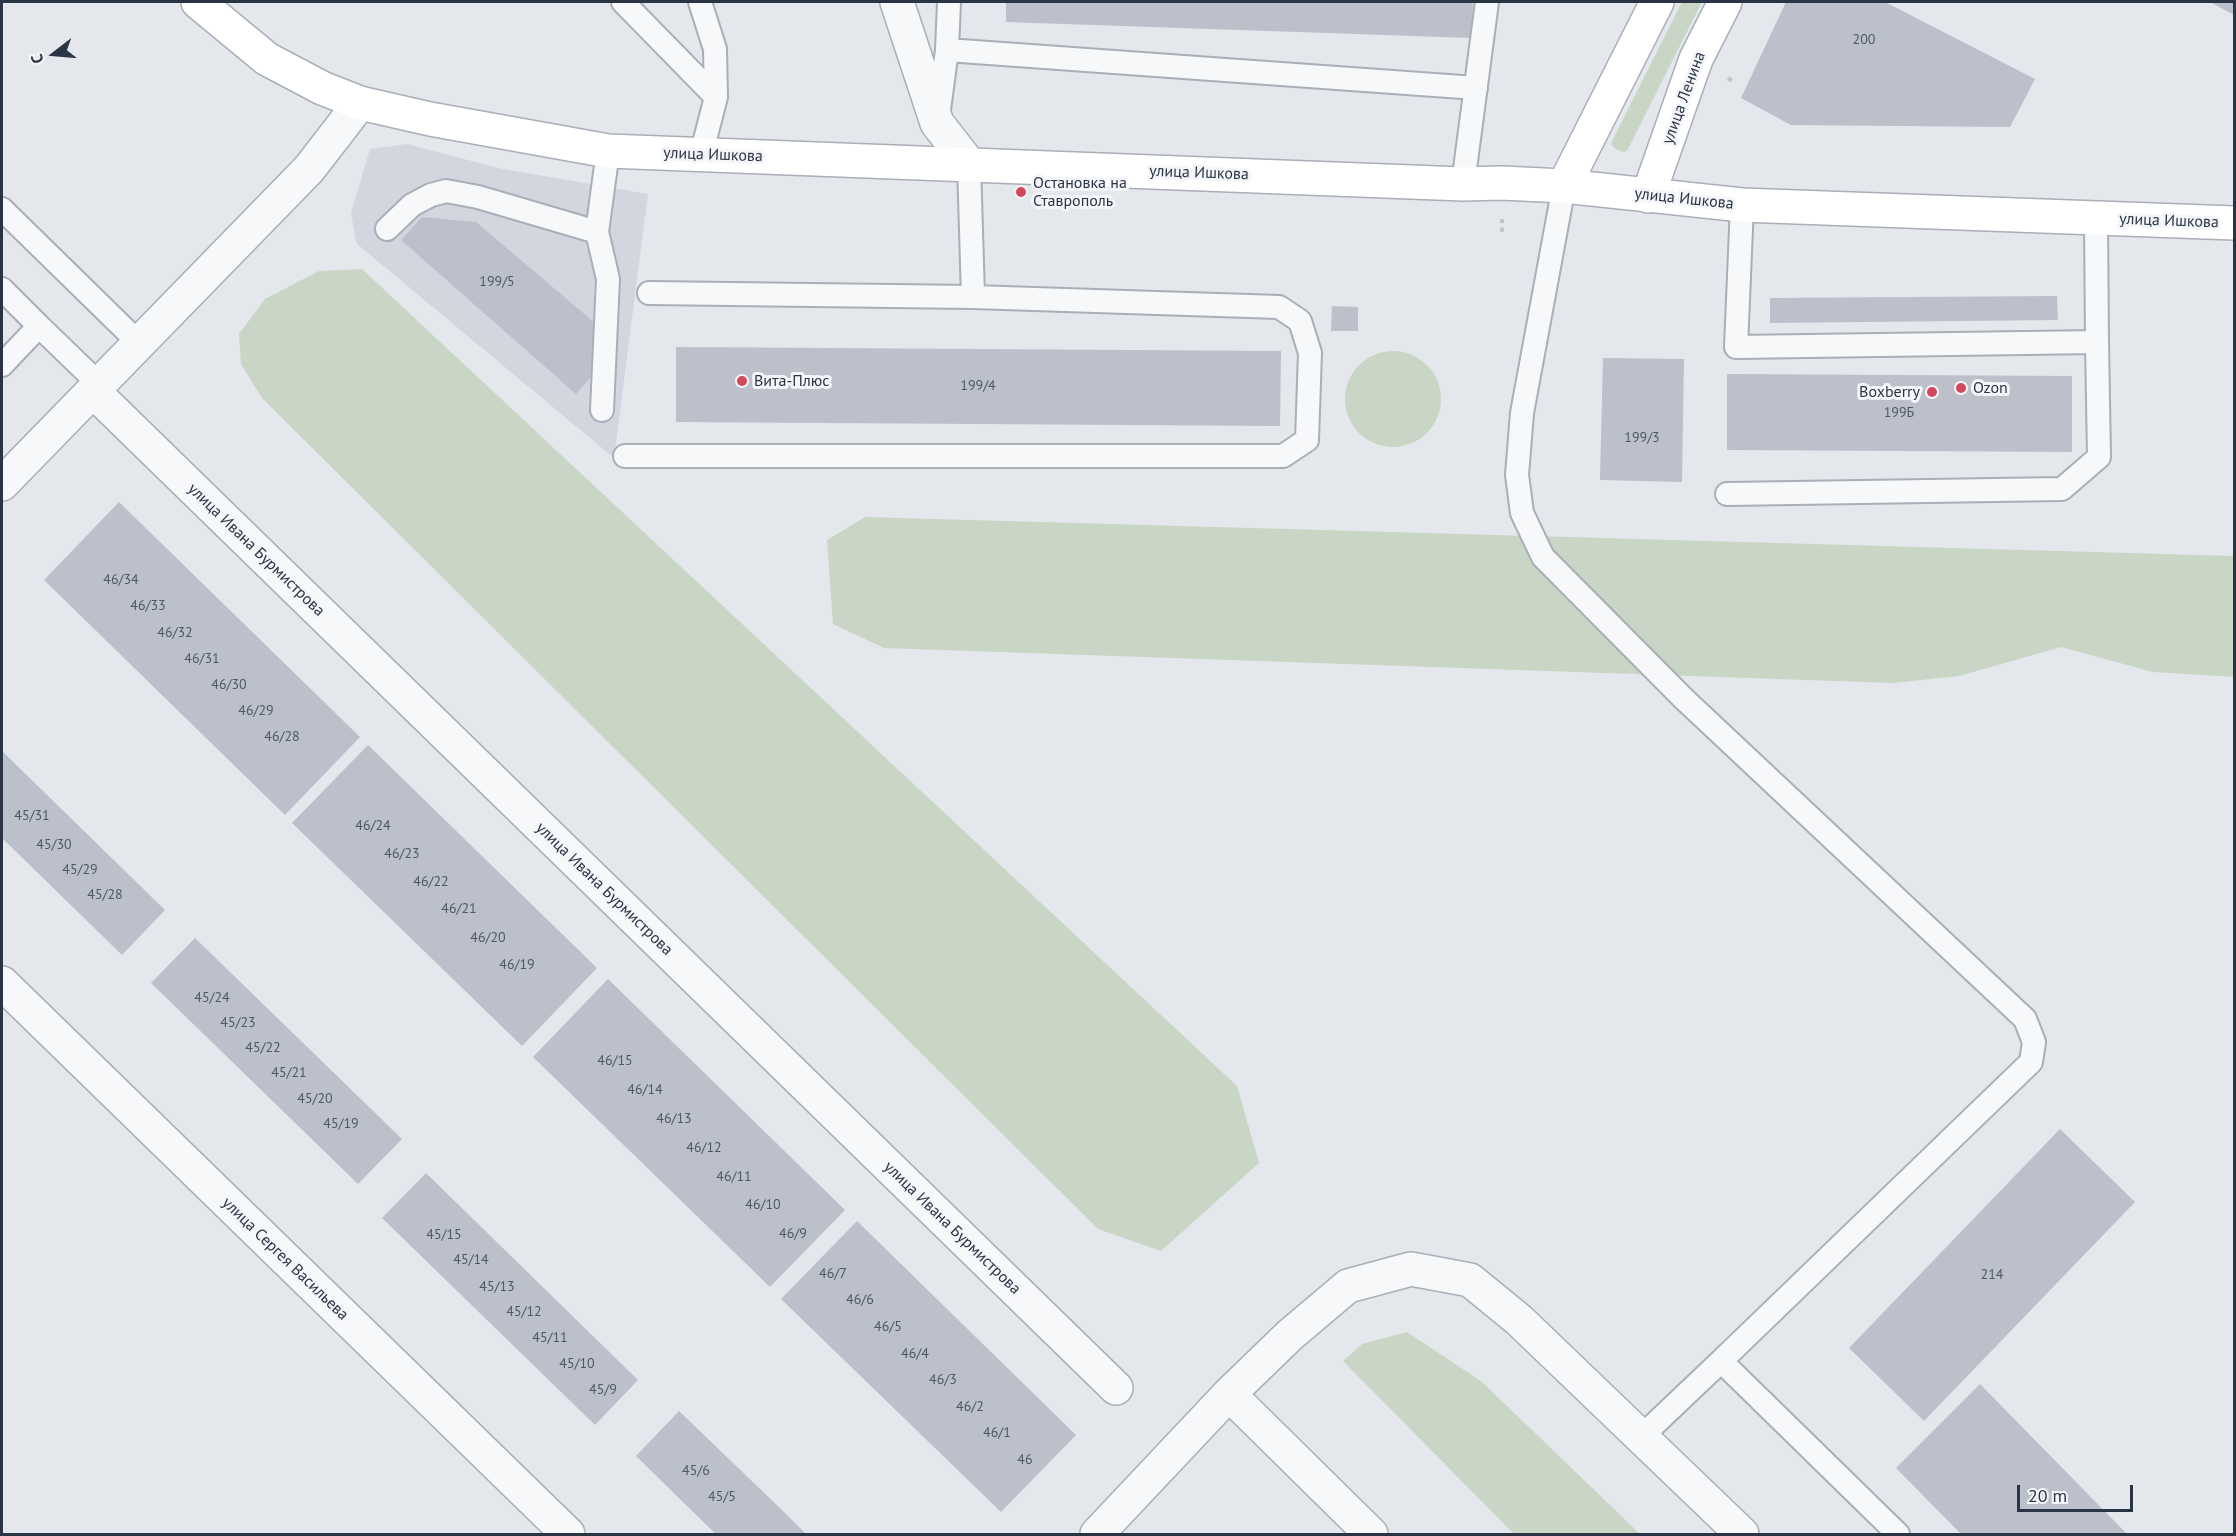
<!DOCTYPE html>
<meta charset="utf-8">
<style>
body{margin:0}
#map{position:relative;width:2236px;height:1536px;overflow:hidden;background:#e4e7ec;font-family:"PT Sans",sans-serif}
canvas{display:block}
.frame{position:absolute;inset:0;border:3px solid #2b3445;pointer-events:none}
.north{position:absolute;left:24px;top:24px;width:60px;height:60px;-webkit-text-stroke:4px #f4f6f9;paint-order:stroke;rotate:254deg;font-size:16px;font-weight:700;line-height:24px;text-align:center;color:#2b3445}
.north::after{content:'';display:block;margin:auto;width:21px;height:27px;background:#2b3445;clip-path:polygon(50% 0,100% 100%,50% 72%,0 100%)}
.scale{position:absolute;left:2017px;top:1485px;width:116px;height:27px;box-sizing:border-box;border:3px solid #2b3445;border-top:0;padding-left:8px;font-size:18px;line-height:21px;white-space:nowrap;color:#2b3445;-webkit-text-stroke:4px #f4f6f9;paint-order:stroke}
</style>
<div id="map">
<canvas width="2236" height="1536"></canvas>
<div class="frame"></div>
<div class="north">С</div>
<div class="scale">20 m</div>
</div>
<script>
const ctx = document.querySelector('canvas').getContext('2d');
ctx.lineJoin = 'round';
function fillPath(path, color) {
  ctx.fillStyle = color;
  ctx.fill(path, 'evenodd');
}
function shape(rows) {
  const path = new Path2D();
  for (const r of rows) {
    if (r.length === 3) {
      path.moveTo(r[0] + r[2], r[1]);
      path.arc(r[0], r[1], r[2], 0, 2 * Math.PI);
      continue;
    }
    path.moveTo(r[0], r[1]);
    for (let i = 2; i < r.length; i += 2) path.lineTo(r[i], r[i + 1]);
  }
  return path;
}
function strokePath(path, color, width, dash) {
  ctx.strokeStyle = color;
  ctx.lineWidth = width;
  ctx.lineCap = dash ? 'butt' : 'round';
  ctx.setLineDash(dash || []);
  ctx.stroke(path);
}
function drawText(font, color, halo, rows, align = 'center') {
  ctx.font = font + ' "PT Sans",sans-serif';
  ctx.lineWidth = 6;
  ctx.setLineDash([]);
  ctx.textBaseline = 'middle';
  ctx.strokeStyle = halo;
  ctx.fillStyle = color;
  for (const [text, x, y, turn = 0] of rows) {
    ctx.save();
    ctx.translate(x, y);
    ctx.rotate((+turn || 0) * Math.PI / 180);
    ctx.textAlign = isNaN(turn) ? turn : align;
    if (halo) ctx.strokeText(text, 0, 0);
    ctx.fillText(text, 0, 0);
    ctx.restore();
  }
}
const built = shape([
 [407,144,498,168,648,194,614,458,356,243,351,213,370,149]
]);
const green = shape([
 [1682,2,1702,2,1627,151,1622,152,1613,147,1611,143],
 [362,269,1237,1086,1259,1163,1161,1251,1098,1229,262,398,241,364,239,334,265,299,319,271],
 [1393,399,48],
 [865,517,2234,556,2234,677,2153,672,2061,647,1959,676,1893,683,884,648,833,624,827,540],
 [1407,1332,1481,1381,1640,1534,1514,1534,1343,1361,1362,1344]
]);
const building = shape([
 [1006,2,1473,2,1472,38,1006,22],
 [1786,2,1885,2,2035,79,2010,127,1791,125,1741,98],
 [2210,2,2234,2,2234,15],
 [422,217,476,222,595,323,596,371,576,394,401,240],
 [2057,296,2058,320,1770,323,1770,298],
 [1332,306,1358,307,1358,331,1331,331],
 [676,347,1281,351,1280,426,676,422],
 [1603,358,1684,359,1682,482,1600,480],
 [1727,374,2072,376,2072,452,1727,450],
 [119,502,360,737,285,815,44,580],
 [368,745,597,968,522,1046,292,823],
 [2,751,165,910,122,955,2,838],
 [195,938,402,1139,358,1184,151,983],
 [608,979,845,1210,770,1287,533,1057],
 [2060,1129,2135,1202,1924,1421,1849,1348],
 [426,1173,638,1380,595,1425,382,1218],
 [857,1221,1076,1435,1001,1512,781,1299],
 [1980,1384,2127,1534,1961,1534,1896,1468],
 [679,1411,784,1512,806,1534,716,1534,688,1507,636,1456]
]);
const path = shape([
 [1728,78,1735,83],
 [1502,232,1502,219]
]);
const lane = shape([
 [623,2,716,97],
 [700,2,715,49,716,97,701,155],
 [949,2,947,50,1476,88],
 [938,117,947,50],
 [1463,184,1487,2],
 [1564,186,1522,413,1517,475,1522,513,1543,557,1684,699,2025,1019,2034,1042,2031,1062,1721,1361,1898,1534],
 [1742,205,1736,347,2097,342,2096,219],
 [2,209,139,343],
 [387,229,412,205,431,195,446,191,478,197,597,232],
 [2,289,39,326,2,365],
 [649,293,973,297],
 [39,326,99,384],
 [602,410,608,279,597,232,608,151],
 [625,456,1283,456,1307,440,1310,353,1300,321,1279,307,973,297,969,164],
 [1727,494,2062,489,2099,457,2097,342],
 [1641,1437,1721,1361]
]);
const street = shape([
 [897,2,937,123,969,164],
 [93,391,1116,1388],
 [2,484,309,169,360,103],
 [2,983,568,1534],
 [1229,1394,1371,1534],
 [1097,1534,1229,1394,1290,1335,1348,1286,1411,1269,1470,1280,1519,1320,1742,1534]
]);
const secondary = shape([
 [198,2,267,59,322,88,360,103,430,119,608,151,1463,184,1502,183,1564,186,1742,205,2234,223],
 [1564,186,1657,2],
 [1648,196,1696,59,1725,2]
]);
const markers = [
 [1021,192,6,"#d1495b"],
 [742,381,6,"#d1495b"],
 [1961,388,6,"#d1495b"],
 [1932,392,6,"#d1495b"]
];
const numberNames = [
 ["200",1864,40],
 ["199/5",497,282],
 ["199/4",978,386],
 ["199Б",1899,413],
 ["199/3",1642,438],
 ["46/34",121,580],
 ["46/33",148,606],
 ["46/32",175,633],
 ["46/31",202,659],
 ["46/30",229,685],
 ["46/29",256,711],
 ["46/28",282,737],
 ["45/31",32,816],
 ["46/24",373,826],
 ["45/30",54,845],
 ["46/23",402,854],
 ["45/29",80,870],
 ["46/22",431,882],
 ["45/28",105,895],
 ["46/21",459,909],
 ["46/20",488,938],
 ["46/19",517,965],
 ["45/24",212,998],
 ["45/23",238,1023],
 ["45/22",263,1048],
 ["46/15",615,1061],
 ["45/21",289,1073],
 ["46/14",645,1090],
 ["45/20",315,1099],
 ["46/13",674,1119],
 ["45/19",341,1124],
 ["46/12",704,1148],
 ["46/11",734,1177],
 ["46/10",763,1205],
 ["46/9",793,1234],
 ["45/15",444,1235],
 ["45/14",471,1260],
 ["46/7",833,1274],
 ["214",1992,1275],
 ["45/13",497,1287],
 ["46/6",860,1300],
 ["45/12",524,1312],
 ["46/5",888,1327],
 ["45/11",550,1338],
 ["46/4",915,1354],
 ["45/10",577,1364],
 ["46/3",943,1380],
 ["45/9",603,1390],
 ["46/2",970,1407],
 ["46/1",997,1433],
 ["46",1025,1460],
 ["45/6",696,1471],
 ["45/5",722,1497]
];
const streetNames = [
 ["улица Ленина",1684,98,-70],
 ["улица Ишкова",713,155,2],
 ["улица Ишкова",1199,173,2],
 ["улица Ишкова",1684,199,6],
 ["улица Ишкова",2169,221,2],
 ["улица Ивана Бурмистрова",256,550,44],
 ["улица Ивана Бурмистрова",604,889,44],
 ["улица Ивана Бурмистрова",952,1228,44],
 ["улица Сергея Васильева",285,1259,44]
];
const poiNames = [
 ["Остановка на",1033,183],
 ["Ставрополь",1033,201],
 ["Вита-Плюс",754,381],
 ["Ozon",1973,388],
 ["Boxberry",1920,392,"right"]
];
fillPath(built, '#d2d6de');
fillPath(green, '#c9d6c5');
fillPath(building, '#bbc0ca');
strokePath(lane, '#a9aeb7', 26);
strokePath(street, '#a9aeb7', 36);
strokePath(secondary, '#a9aeb7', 36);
strokePath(path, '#c2c5cb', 4, [4.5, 4.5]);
strokePath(lane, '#f7f8fa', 22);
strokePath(street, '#f7f8fa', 33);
strokePath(secondary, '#fff', 33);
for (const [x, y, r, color] of markers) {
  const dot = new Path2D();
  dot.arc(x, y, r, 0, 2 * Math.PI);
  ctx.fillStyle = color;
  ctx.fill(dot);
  strokePath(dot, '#f4f6f9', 2);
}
drawText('14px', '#4f5766', null, numberNames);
drawText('16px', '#2b3445', '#f4f6f9', streetNames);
drawText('16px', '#2b3445', '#f4f6f9', poiNames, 'left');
</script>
